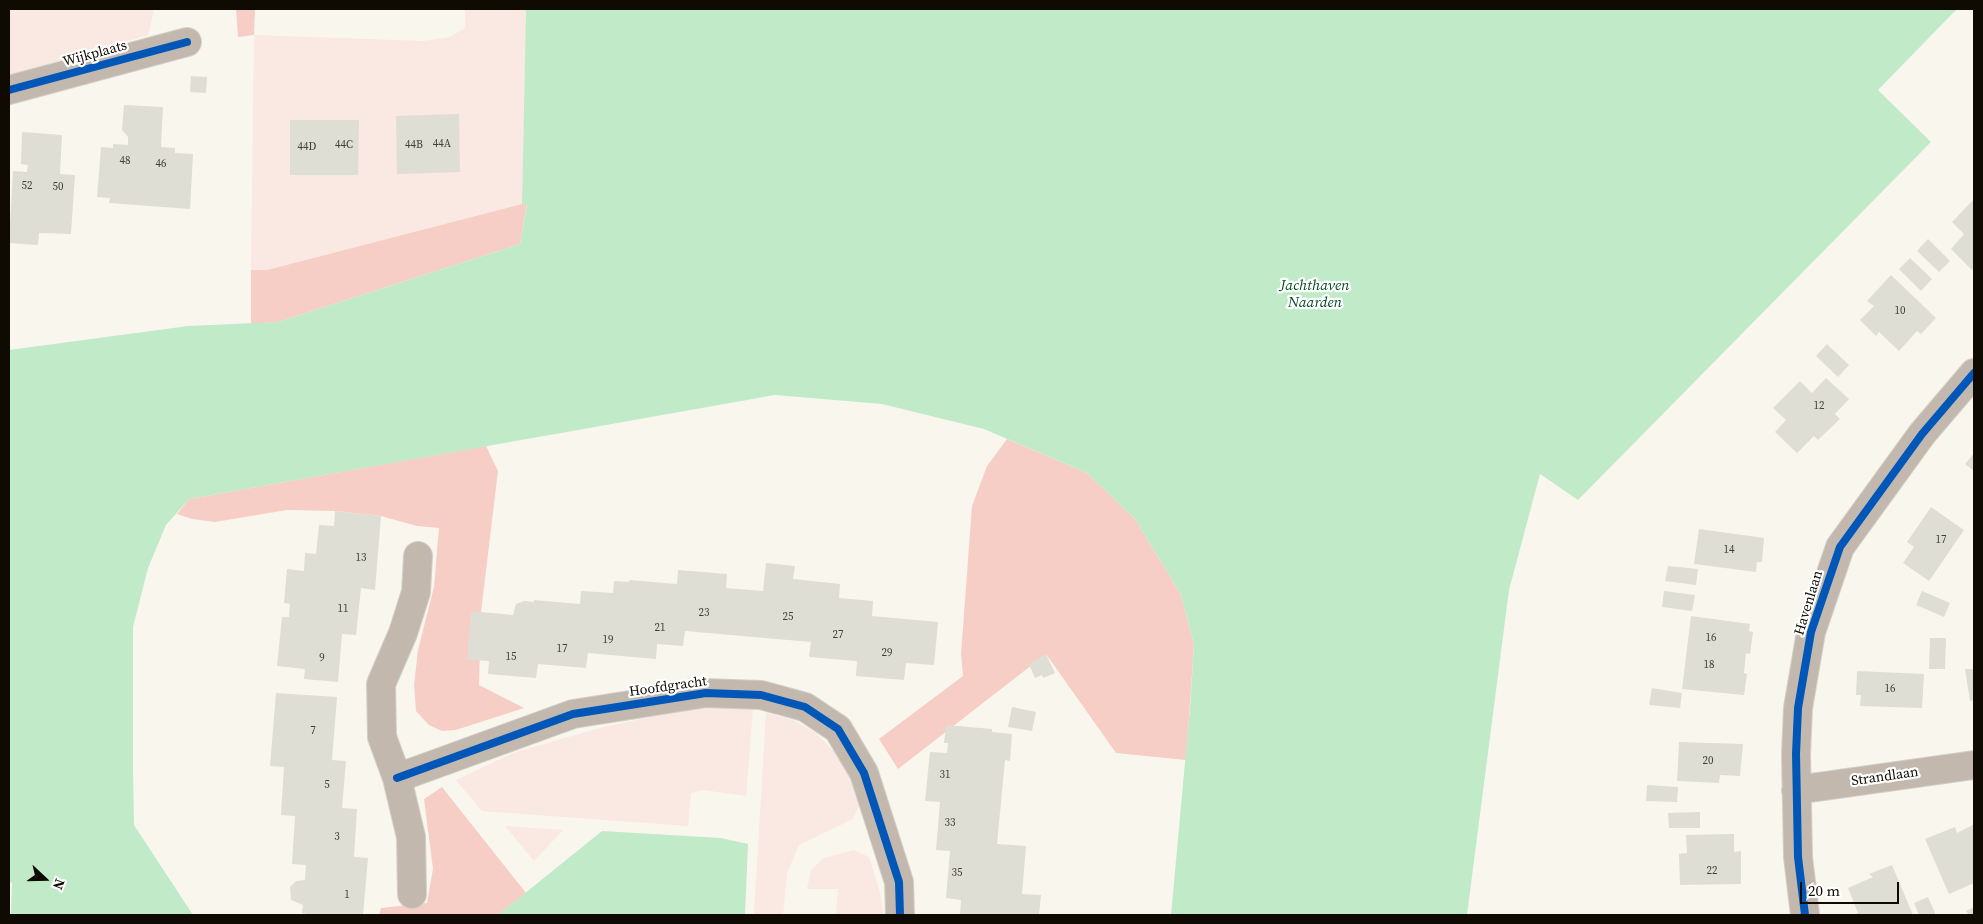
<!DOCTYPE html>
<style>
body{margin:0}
#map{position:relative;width:1983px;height:924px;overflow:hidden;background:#f9f6ee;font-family:"Source Serif 4",serif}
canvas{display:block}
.frame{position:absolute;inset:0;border:10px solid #0f0b02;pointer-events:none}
.north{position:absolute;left:20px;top:854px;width:50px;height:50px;-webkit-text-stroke:4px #fff;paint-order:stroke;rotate:111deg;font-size:14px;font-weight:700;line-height:20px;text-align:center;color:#0f0b02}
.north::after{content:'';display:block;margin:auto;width:18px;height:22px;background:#0f0b02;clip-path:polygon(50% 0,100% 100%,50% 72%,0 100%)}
.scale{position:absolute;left:1800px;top:882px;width:99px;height:22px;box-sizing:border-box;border:2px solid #0f0b02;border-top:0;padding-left:6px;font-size:15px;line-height:18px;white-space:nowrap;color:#0f0b02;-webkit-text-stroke:4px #fff;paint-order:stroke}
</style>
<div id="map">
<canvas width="1983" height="924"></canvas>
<div class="frame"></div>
<div class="north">N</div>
<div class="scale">20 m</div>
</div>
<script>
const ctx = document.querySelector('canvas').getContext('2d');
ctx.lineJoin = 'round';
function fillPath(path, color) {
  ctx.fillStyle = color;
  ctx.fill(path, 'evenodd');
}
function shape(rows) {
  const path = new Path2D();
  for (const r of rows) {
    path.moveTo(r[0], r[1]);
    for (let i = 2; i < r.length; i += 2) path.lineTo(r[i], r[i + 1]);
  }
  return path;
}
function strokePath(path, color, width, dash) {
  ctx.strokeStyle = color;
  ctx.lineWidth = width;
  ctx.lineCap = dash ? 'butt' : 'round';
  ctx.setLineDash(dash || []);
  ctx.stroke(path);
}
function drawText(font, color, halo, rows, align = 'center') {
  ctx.font = font + ' "Source Serif 4",serif';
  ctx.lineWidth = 4.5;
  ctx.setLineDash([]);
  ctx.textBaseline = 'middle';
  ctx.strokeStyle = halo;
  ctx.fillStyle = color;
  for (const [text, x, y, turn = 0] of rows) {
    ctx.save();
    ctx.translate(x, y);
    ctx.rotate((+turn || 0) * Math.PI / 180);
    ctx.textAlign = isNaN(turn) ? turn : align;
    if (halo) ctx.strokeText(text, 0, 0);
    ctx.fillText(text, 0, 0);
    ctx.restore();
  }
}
const green = shape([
 [9,9,150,9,154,10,148,35,9,75],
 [465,9,526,9,522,204,267,270,251,270,254,35,423,41,450,37,465,28],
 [699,706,753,708,746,796,703,790,691,793,688,826,482,811,456,780,513,753,596,729],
 [766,713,793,720,816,733,841,759,853,777,859,805,853,819,799,845,787,873,783,915,754,915],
 [505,826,563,830,534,861],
 [854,850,869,857,880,893,884,915,836,915,838,889,807,889,811,870,824,858]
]);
const forest = shape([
 [236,9,255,9,254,35,238,37],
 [522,204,527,204,520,244,278,322,251,324,251,270,267,270],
 [1007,439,1087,473,1135,519,1181,595,1194,645,1186,760,1116,753,1046,654,898,769,879,739,963,676,961,654,972,506,987,466],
 [486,446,498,471,481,612,479,685,524,708,456,730,442,731,429,725,416,711,414,685,418,650,434,587,439,528,417,526,381,516,335,511,287,510,215,522,192,519,177,514,189,499],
 [442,787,526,893,498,915,379,915,381,908,427,903,433,869,424,799]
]);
const water = shape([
 [526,9,1957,9,1878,90,1931,142,1578,500,1540,474,1509,590,1467,915,1171,915,1190,708,1194,645,1181,595,1135,519,1087,473,984,429,882,404,775,395,189,499,166,525,148,568,133,627,133,769,134,825,193,915,11,915,12,883,9,881,9,350,188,326,278,322,520,244,527,205,522,204],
 [602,831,721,838,748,844,745,915,498,915]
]);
const building = shape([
 [191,76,207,77,206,93,190,92],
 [124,105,163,107,161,147,175,148,175,153,193,154,190,209,109,203,110,198,97,197,101,147,113,148,113,144,128,145,128,137,122,130],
 [459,114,460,172,397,174,396,116],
 [290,120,359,120,358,175,290,175],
 [22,132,62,135,60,174,75,175,71,234,39,233,38,245,9,243,13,171,27,172,28,165,21,164],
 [1974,199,1974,268,1972,270,1951,249,1964,234,1952,222],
 [1928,239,1950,261,1939,272,1917,251],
 [1910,258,1932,279,1921,291,1899,269],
 [1891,275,1936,318,1921,334,1917,331,1899,351,1879,332,1876,336,1860,320,1874,306,1867,301],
 [1827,344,1849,365,1838,377,1816,356],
 [1826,378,1849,399,1835,414,1840,419,1818,440,1814,436,1797,453,1775,432,1786,420,1773,408,1800,381,1812,393],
 [1974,453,1974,471,1965,464],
 [1931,507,1964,530,1929,581,1903,563,1914,547,1907,542],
 [335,511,381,516,375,590,361,588,356,635,342,634,338,682,304,679,305,669,277,666,282,617,289,617,290,604,284,603,287,569,304,571,305,553,316,554,319,525,334,526],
 [1699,529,1764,538,1762,562,1757,562,1756,572,1694,564],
 [766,563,795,566,793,579,840,584,839,598,873,601,872,616,938,622,934,665,906,663,904,680,856,676,857,661,809,657,811,642,685,631,683,646,657,644,656,659,588,653,586,668,538,664,536,678,488,674,489,661,467,660,471,611,513,615,516,604,524,601,534,602,534,600,580,604,581,591,613,593,614,581,629,582,630,580,677,584,678,570,727,574,726,588,763,591],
 [1668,566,1698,569,1696,585,1665,581],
 [1664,591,1695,595,1692,611,1662,607],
 [1922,591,1950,603,1944,617,1916,605],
 [1691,616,1750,624,1749,631,1753,632,1750,654,1746,653,1744,673,1747,674,1744,695,1682,689],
 [1930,638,1946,638,1945,669,1929,669],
 [1046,654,1055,673,1043,678,1042,675,1035,678,1029,664],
 [1965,669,1974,669,1974,700,1970,701],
 [1857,671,1924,674,1922,708,1860,706,1861,695,1856,695],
 [1652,688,1682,693,1680,708,1649,705],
 [276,693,337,697,332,760,346,761,342,808,357,809,354,857,368,858,363,915,313,915,302,913,303,905,291,900,290,887,296,881,305,880,306,865,292,864,295,816,281,815,284,767,270,766],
 [1012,707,1036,712,1032,731,1008,727],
 [946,725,992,729,992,732,1012,734,1010,761,1005,760,997,844,1026,846,1022,894,1041,895,1039,915,960,915,961,900,946,898,950,851,936,850,940,802,925,801,930,752,947,753,948,743,944,743],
 [1679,742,1743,744,1740,776,1720,775,1719,783,1677,781],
 [1647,785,1678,787,1677,802,1646,801],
 [1700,812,1700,828,1669,828,1668,813],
 [1973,825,1974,883,1949,894,1925,839,1955,827,1957,833],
 [1734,834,1734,852,1741,851,1741,884,1680,885,1679,854,1687,853,1686,835],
 [1892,865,1913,915,1852,915,1858,913,1848,888,1873,877,1869,874],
 [1928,897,1936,915,1919,915,1914,903],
 [1974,907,1974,915,1969,915,1966,911]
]);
const minor = shape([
 [9,90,187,42],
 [397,778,573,714,706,693,761,695,805,707,838,729,864,773,899,882,900,915],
 [1796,790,1974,765],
 [412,894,411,837,397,778,382,737,381,684,403,633,416,592,418,556],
 [1805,915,1798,857,1796,754,1798,708,1811,632,1840,547,1922,434,1974,373]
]);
const cycleway = shape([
 [9,90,187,42],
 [397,778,573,714,706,693,761,695,805,707,838,729,864,773,899,882,900,915],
 [1805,915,1798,857,1796,754,1798,708,1811,632,1840,547,1922,434,1974,373]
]);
const numberNames = [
 ["44A",442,144],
 ["44C",344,145],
 ["44B",414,145],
 ["44D",307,147],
 ["48",125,161],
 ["46",161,164],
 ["52",27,186],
 ["50",58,187],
 ["10",1900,311],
 ["12",1819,406],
 ["17",1941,540],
 ["14",1729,550],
 ["13",361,558],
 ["11",343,609],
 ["23",704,613],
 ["25",788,617],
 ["21",660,628],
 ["27",838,635],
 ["16",1711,638],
 ["19",608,640],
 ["17",562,649],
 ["29",887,653],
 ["15",511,657],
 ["9",322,658],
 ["18",1709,665],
 ["16",1890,689],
 ["7",313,731],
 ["20",1708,761],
 ["31",945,775],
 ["5",327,785],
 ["33",950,823],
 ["3",337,837],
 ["22",1712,871],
 ["35",957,873],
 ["1",347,895]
];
const streetNames = [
 ["Wijkplaats",95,54,-15],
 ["Havenlaan",1809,603,-73],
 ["Hoofdgracht",668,687,-8],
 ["Strandlaan",1885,777,-8]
];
const waterNames = [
 ["Jachthaven",1315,286],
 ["Naarden",1315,303]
];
fillPath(green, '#fae8e2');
fillPath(forest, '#f7cec5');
fillPath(water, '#c1eac9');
fillPath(building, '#deded4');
strokePath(minor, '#d3d0c9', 30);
strokePath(minor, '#c3b8ad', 28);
strokePath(cycleway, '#0057b8', 8);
drawText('11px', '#434036', null, numberNames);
drawText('14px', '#0f0b02', '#fff', streetNames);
drawText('italic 15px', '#044d26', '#fff', waterNames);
</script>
